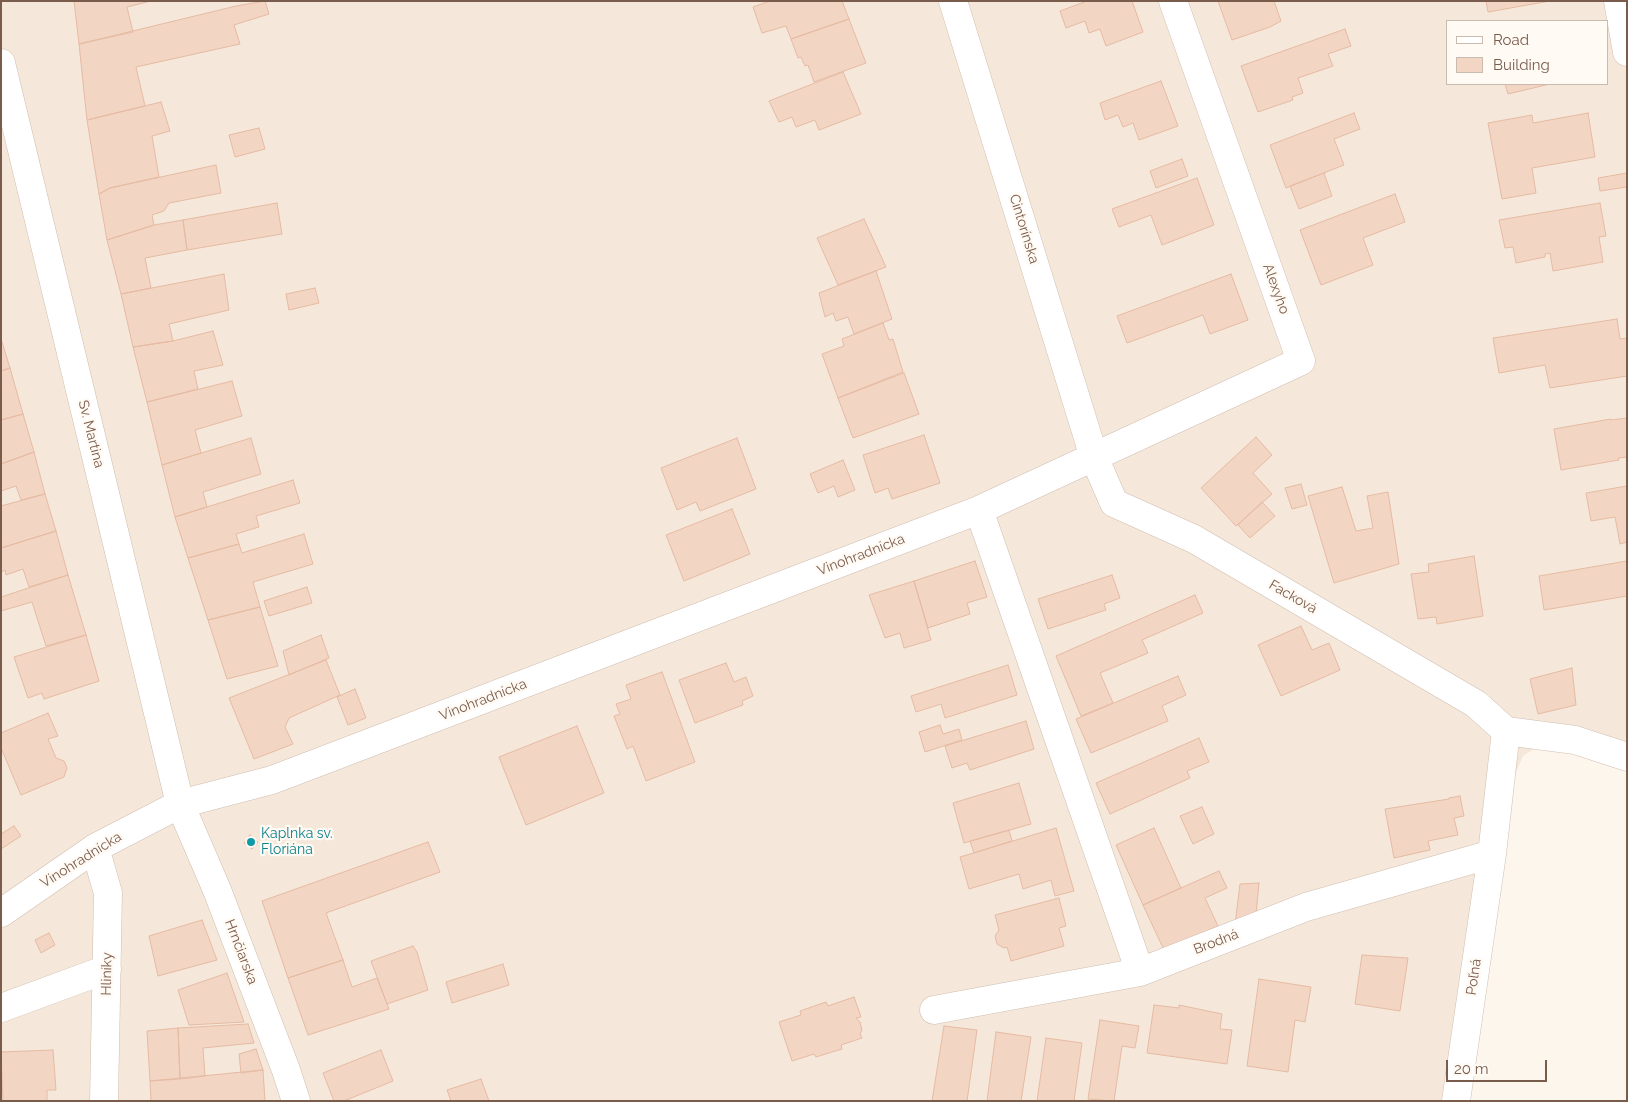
<!DOCTYPE html>
<meta charset="utf-8">
<style>
body{margin:0}
#map{position:relative;width:1628px;height:1102px;overflow:hidden;background:#fdf6ec;font-family:Raleway,sans-serif}
canvas{display:block}
.frame{position:absolute;inset:0;border:2px solid #7a5c4d;pointer-events:none}
.legend{position:absolute;left:1446px;top:20px;width:162px;height:65px;box-sizing:border-box;background:#fffaf3;border:1px solid #cabbb1;margin:0;padding:6px 9px;list-style:none;font-size:15px;color:#7a5c4d}
.legend li{display:flex;align-items:center;gap:10px;height:25px}
.legend b{width:25px;border:1px solid #cabbb1}
.scale{position:absolute;left:1446px;top:1060px;width:101px;height:22px;box-sizing:border-box;border:2px solid #7a5c4d;border-top:0;padding-left:6px;font-size:15px;line-height:18px;white-space:nowrap;color:#7a5c4d;-webkit-text-stroke:4px #fffaf3;paint-order:stroke}
</style>
<div id="map">
<canvas width="1628" height="1102"></canvas>
<div class="frame"></div>
<ul class="legend">
<li><b style="height:6px;background:#fff"></b>Road</li>
<li><b style="height:14px;background:#f3d5c3"></b>Building</li>
</ul>
<div class="scale">20 m</div>
</div>
<script>
const ctx = document.querySelector('canvas').getContext('2d');
ctx.lineJoin = 'round';
function fillPath(path, color) {
  ctx.fillStyle = color;
  ctx.fill(path, 'evenodd');
}
function shape(rows) {
  const path = new Path2D();
  for (const r of rows) {
    path.moveTo(r[0], r[1]);
    for (let i = 2; i < r.length; i += 2) path.lineTo(r[i], r[i + 1]);
  }
  return path;
}
function strokePath(path, color, width, dash) {
  ctx.strokeStyle = color;
  ctx.lineWidth = width;
  ctx.lineCap = dash ? 'butt' : 'round';
  ctx.setLineDash(dash || []);
  ctx.stroke(path);
}
function drawText(font, color, halo, rows, align = 'center') {
  ctx.font = font + ' Raleway,sans-serif';
  ctx.lineWidth = 4.5;
  ctx.setLineDash([]);
  ctx.textBaseline = 'middle';
  ctx.strokeStyle = halo;
  ctx.fillStyle = color;
  for (const [text, x, y, turn = 0] of rows) {
    ctx.save();
    ctx.translate(x, y);
    ctx.rotate((+turn || 0) * Math.PI / 180);
    ctx.textAlign = isNaN(turn) ? turn : align;
    if (halo) ctx.strokeText(text, 0, 0);
    ctx.fillText(text, 0, 0);
    ctx.restore();
  }
}
const residential = shape([
 [1,1,1627,1,1627,769,1570,748,1540,745,1523,756,1515,775,1465,1101,1,1101],
 [1447,21,1607,21,1607,84,1447,84]
]);
const building = shape([
 [74,1,151,1,127,7,133,32,79,44,74,1],
 [265,1,269,14,234,25,240,44,136,67,145,106,87,120,79,44,236,6,265,1],
 [770,1,842,1,849,19,791,39,786,26,762,33,753,7,770,1],
 [1087,1,1132,1,1143,32,1106,46,1100,29,1089,33,1085,21,1066,28,1060,11,1087,1],
 [1218,1,1274,1,1281,21,1270,27,1232,40,1218,1],
 [1486,1,1550,1,1488,12,1486,1],
 [849,19,866,63,814,82,808,65,805,66,801,57,798,58,791,39,849,19],
 [1345,29,1351,46,1328,54,1333,66,1298,78,1303,93,1292,97,1293,100,1258,112,1241,66,1345,29],
 [843,72,861,114,819,130,815,120,796,127,792,117,779,122,769,101,843,72],
 [1161,81,1178,126,1139,140,1133,123,1123,127,1118,115,1105,120,1100,103,1161,81],
 [1505,84,1550,84,1508,94,1505,84],
 [161,102,170,131,152,136,159,177,110,188,99,194,87,120,161,102],
 [1354,113,1360,129,1334,139,1344,165,1286,188,1270,145,1354,113],
 [1588,113,1595,157,1532,168,1536,193,1502,199,1488,123,1532,115,1533,123,1588,113],
 [259,128,265,149,235,157,229,135,259,128],
 [1182,159,1188,176,1156,188,1150,171,1182,159],
 [216,165,221,193,169,203,164,211,152,215,154,225,107,240,99,194,110,188,216,165],
 [1324,173,1332,196,1299,209,1290,186,1324,173],
 [1627,173,1627,187,1600,191,1598,178,1627,173],
 [1197,178,1214,225,1162,245,1151,215,1119,227,1112,209,1197,178],
 [1395,194,1405,222,1363,238,1373,265,1321,285,1300,230,1395,194],
 [277,203,282,234,187,250,183,220,277,203],
 [1600,203,1606,236,1599,237,1603,262,1553,271,1550,253,1545,254,1545,257,1516,263,1513,247,1505,248,1499,220,1600,203],
 [864,219,886,267,838,285,817,238,864,219],
 [183,220,187,250,145,258,151,288,121,294,107,240,154,225,183,220],
 [876,271,892,319,854,334,848,317,836,321,833,313,825,317,819,293,876,271],
 [224,274,229,310,169,324,173,341,133,347,121,294,224,274],
 [1231,274,1248,320,1210,334,1203,315,1127,343,1117,316,1231,274],
 [315,288,319,303,289,310,286,294,315,288],
 [1617,319,1620,339,1627,338,1627,376,1550,388,1545,365,1499,373,1493,338,1617,319],
 [883,323,889,340,893,339,903,372,838,398,822,354,844,346,842,339,883,323],
 [213,331,223,365,194,371,198,389,147,402,133,347,173,341,213,331],
 [1,339,10,368,1,371,1,339],
 [10,368,23,414,1,420,1,371,10,368],
 [904,373,919,414,853,438,838,398,904,373],
 [232,381,242,416,195,430,201,453,162,465,147,402,232,381],
 [23,414,34,452,1,464,1,420,23,414],
 [1627,418,1627,457,1618,458,1619,460,1561,470,1554,429,1611,419,1611,420,1627,418],
 [924,435,940,483,892,499,888,488,875,493,863,455,924,435],
 [1256,437,1272,455,1253,473,1272,494,1236,526,1201,488,1256,437],
 [251,438,261,474,203,492,207,507,175,517,162,465,251,438],
 [737,438,756,489,700,511,696,502,677,510,661,468,737,438],
 [34,452,45,494,21,500,16,486,1,491,1,464,34,452],
 [843,460,855,490,838,497,834,486,818,493,810,474,843,460],
 [293,480,300,503,256,516,259,527,236,534,239,544,188,558,175,517,293,480],
 [1301,484,1307,505,1292,509,1285,488,1301,484],
 [1627,486,1627,542,1620,544,1615,517,1591,521,1586,493,1627,486],
 [1342,487,1356,531,1373,528,1367,496,1388,492,1399,564,1334,583,1308,496,1342,487],
 [45,494,56,531,1,548,1,506,45,494],
 [1262,502,1275,516,1250,538,1238,525,1262,502],
 [732,509,750,554,684,581,666,535,732,509],
 [56,531,68,575,29,587,23,569,6,575,5,570,1,572,1,548,56,531],
 [304,534,313,564,253,582,260,607,208,620,188,558,239,544,242,553,304,534],
 [1474,556,1483,616,1437,624,1436,617,1418,619,1411,574,1429,572,1428,564,1474,556],
 [975,561,987,597,967,603,970,614,928,628,914,581,975,561],
 [1627,561,1627,596,1544,610,1539,576,1627,561],
 [68,575,86,635,46,646,32,602,1,611,1,597,68,575],
 [1112,575,1120,598,1104,604,1106,610,1048,629,1038,599,1112,575],
 [914,581,931,640,904,648,900,633,885,638,869,595,914,581],
 [307,587,312,603,269,616,264,601,307,587],
 [1195,595,1203,613,1142,640,1148,653,1100,673,1113,703,1081,716,1056,656,1195,595],
 [260,607,278,666,227,679,208,620,260,607],
 [1301,626,1312,650,1329,643,1340,670,1281,696,1258,645,1301,626],
 [86,635,99,681,44,699,42,693,28,698,14,657,86,635],
 [321,635,329,658,289,675,283,651,321,635],
 [326,660,340,695,289,718,285,727,293,744,254,759,229,698,326,660],
 [726,663,734,682,746,677,753,696,742,701,743,705,695,723,679,680,726,663],
 [1008,665,1017,695,945,718,941,704,916,712,911,696,1008,665],
 [1572,668,1576,705,1538,714,1530,679,1572,668],
 [662,672,695,762,646,781,633,746,627,749,614,716,620,714,616,704,631,699,626,685,662,672],
 [1178,676,1186,695,1162,706,1168,721,1091,753,1076,719,1178,676],
 [355,689,366,718,348,725,337,697,355,689],
 [48,713,58,736,48,739,56,758,64,761,67,768,64,777,21,795,1,748,1,733,48,713],
 [1026,721,1034,749,970,770,967,763,952,768,945,746,1026,721],
 [940,725,943,734,959,729,962,740,925,752,919,732,940,725],
 [577,726,604,793,526,825,499,757,577,726],
 [1199,738,1209,762,1187,771,1190,778,1110,814,1096,783,1199,738],
 [1019,783,1031,824,964,843,953,803,1019,783],
 [1460,796,1464,816,1454,818,1458,835,1428,841,1430,850,1394,858,1385,809,1449,799,1449,798,1460,796],
 [1202,807,1214,834,1193,844,1180,816,1202,807],
 [14,826,21,836,1,849,1,834,14,826],
 [1056,828,1074,891,1055,896,1051,880,1023,889,1019,874,969,889,960,857,1056,828],
 [1154,828,1181,888,1143,905,1116,845,1154,828],
 [1009,830,1012,841,974,853,970,841,1009,830],
 [250,835,258,842,252,849,244,843,250,835],
 [428,842,440,872,326,913,343,960,288,978,262,901,428,842],
 [1219,871,1227,888,1205,898,1218,926,1164,950,1143,905,1219,871],
 [1259,883,1256,914,1235,925,1240,884,1259,883],
 [1059,898,1066,926,1059,928,1064,946,1011,961,1007,947,1004,948,997,944,995,936,999,930,995,915,1059,898],
 [202,920,217,960,158,976,149,936,202,920],
 [49,933,55,945,41,953,35,940,49,933],
 [413,946,417,952,428,990,387,1004,371,961,413,946],
 [1362,955,1408,958,1400,1011,1355,1004,1362,955],
 [343,960,352,987,377,978,389,1009,308,1035,288,978,343,960],
 [503,964,509,985,452,1003,446,982,503,964],
 [227,973,244,1022,189,1025,178,990,227,973],
 [1259,979,1311,987,1305,1022,1295,1020,1288,1072,1247,1066,1259,979],
 [854,997,861,1017,856,1018,860,1022,862,1030,860,1034,862,1038,841,1045,842,1049,816,1057,814,1054,792,1061,779,1022,801,1015,800,1011,826,1002,828,1006,854,997],
 [1154,1005,1179,1008,1179,1005,1222,1014,1220,1029,1232,1030,1227,1064,1147,1053,1154,1005],
 [1100,1020,1139,1026,1135,1048,1122,1046,1114,1101,1088,1099,1100,1020],
 [248,1024,254,1043,203,1048,205,1076,180,1079,178,1028,248,1024],
 [944,1026,977,1030,967,1101,932,1101,944,1026],
 [178,1028,180,1079,150,1081,147,1031,178,1028],
 [996,1032,1031,1037,1021,1101,987,1101,996,1032],
 [1046,1038,1082,1043,1074,1101,1037,1101,1046,1038],
 [256,1049,263,1070,241,1073,239,1054,256,1049],
 [53,1050,56,1090,47,1090,47,1101,3,1101,1,1052,53,1050],
 [381,1050,393,1081,344,1101,334,1101,323,1073,381,1050],
 [263,1070,265,1101,151,1101,150,1081,263,1070],
 [481,1079,489,1101,451,1101,447,1090,481,1079]
]);
const minor = shape([
 [953,1,1094,457,1114,503,1194,539,1476,704,1506,731],
 [1618,1,1627,52],
 [1,63,180,804,217,890,286,1070,296,1101],
 [979,510,1140,972],
 [95,848,108,893,104,1101],
 [1,913,95,848,180,804,272,780,979,510,1301,361,1173,1],
 [1,1008,107,969],
 [934,1010,1140,972,1306,907,1492,854],
 [1456,1101,1492,854,1506,731,1575,740,1627,757]
]);
const markers = [
 [251,842,5,"#0f9aa8"]
];
const streetNames = [
 ["Cintorínska",1024,229,73],
 ["Alexyho",1276,289,70],
 ["Sv. Martina",91,434,76],
 ["Vinohradnícka",861,555,-21],
 ["Facková",1293,597,30],
 ["Vinohradnícka",483,700,-21],
 ["Vinohradnícka",81,860,-32],
 ["Brodná",1216,942,-21],
 ["Hrnčiarska",241,952,69],
 ["Hliníky",107,974,-89],
 ["Poľná",1474,977,-82]
];
const cultureNames = [
 ["Kaplnka sv.",261,834],
 ["Floriána",261,850]
];
fillPath(residential, '#f5e8da');
fillPath(building, '#f3d5c3');
strokePath(building, '#e6bba3', 1);
strokePath(minor, '#d1beb0', 29);
strokePath(minor, '#fff', 28);
for (const [x, y, r, color] of markers) {
  const dot = new Path2D();
  dot.arc(x, y, r, 0, 2 * Math.PI);
  ctx.fillStyle = color;
  ctx.fill(dot);
  strokePath(dot, '#fffaf3', 2);
}
drawText('14px', '#7a5c4d', '#fffaf3', streetNames);
drawText('14px', '#0d838f', '#fffaf3', cultureNames, 'left');
</script>
